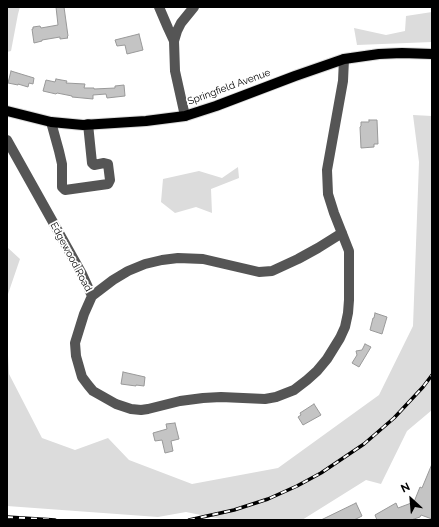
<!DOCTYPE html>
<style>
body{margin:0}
#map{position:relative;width:439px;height:527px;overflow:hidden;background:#fff;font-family:Raleway,sans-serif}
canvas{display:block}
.frame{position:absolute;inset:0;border:8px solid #000;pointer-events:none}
.north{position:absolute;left:391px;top:479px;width:40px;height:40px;-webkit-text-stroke:3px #fff;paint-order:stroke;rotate:334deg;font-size:11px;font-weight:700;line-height:16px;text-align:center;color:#000}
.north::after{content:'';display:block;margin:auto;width:14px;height:18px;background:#000;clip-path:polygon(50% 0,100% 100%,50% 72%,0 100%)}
</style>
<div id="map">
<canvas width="439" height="527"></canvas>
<div class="frame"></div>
<div class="north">N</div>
</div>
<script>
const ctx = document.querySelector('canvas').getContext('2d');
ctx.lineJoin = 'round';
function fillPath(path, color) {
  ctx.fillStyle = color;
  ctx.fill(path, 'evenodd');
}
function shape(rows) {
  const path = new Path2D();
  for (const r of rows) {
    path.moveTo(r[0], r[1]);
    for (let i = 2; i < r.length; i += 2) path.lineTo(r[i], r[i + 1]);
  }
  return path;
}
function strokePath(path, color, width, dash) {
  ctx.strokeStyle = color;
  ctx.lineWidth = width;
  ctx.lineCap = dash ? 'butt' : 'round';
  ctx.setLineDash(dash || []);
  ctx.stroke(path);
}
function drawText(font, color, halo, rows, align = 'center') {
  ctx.font = font + ' Raleway,sans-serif';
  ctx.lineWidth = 3.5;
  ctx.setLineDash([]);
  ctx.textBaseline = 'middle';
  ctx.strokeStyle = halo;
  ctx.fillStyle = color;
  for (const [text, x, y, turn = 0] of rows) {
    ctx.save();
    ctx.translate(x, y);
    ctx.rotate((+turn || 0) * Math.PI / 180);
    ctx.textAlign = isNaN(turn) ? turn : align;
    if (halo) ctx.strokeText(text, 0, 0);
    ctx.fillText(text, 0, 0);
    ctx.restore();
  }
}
const green = shape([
 [7,7,20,7,18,14,11,51,7,52],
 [432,12,432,42,357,45,354,28,386,35,405,31,406,16],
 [413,115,432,116,432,410,407,431,381,484,366,480,302,520,226,520,186,512,158,517,7,506,7,335,9,374,42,438,75,450,108,438,129,460,192,484,278,468,379,395,413,326,419,162],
 [238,167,239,178,211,189,212,213,196,207,175,213,161,202,163,179,199,171,222,178],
 [7,247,20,259,7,297]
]);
const building = shape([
 [56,7,64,7,68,36,67,37,68,38,60,39,60,37,42,40,42,41,34,43,32,29,33,29,33,27,40,26,41,28,58,25,56,7],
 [139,34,143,50,127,54,125,45,117,46,115,40,139,34],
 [11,71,34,78,33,84,29,83,28,87,18,84,18,85,8,83,11,71],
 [56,79,67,81,66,83,85,84,84,88,94,88,94,89,115,88,115,86,124,85,125,96,107,98,106,94,93,95,93,99,72,97,72,96,57,93,56,94,43,91,46,80,55,82,56,79],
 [369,120,377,120,378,144,374,144,374,147,361,148,360,127,361,126,361,122,369,122,369,120],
 [375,313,387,317,382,334,370,330,373,318,374,318,375,313],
 [365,344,371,347,359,367,352,363,357,355,356,351,362,350,365,344],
 [123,372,145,377,144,386,136,385,136,386,121,384,123,372],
 [314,404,321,415,303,425,298,417,301,415,300,413,314,404],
 [175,423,179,439,171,441,173,451,165,453,162,440,155,441,153,433,167,429,166,424,175,423],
 [432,464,432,519,421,515,420,517,411,520,377,520,375,515,396,503,398,508,414,502,420,487,422,488,432,464],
 [356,503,362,516,354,520,321,520,356,503]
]);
const minor = shape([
 [159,7,168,28,174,41,175,71,185,116],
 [174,41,177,31,181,23,194,7],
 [51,122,59,151,62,164,62,187,65,190,108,184,110,180,108,164,104,163,94,165,92,163,88,124],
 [7,140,82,274,92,296,84,314,75,343,76,356,82,377,88,385,93,391,116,404,131,409,141,410,148,409,180,401,203,398,221,397,265,399,276,397,294,390,307,380,317,371,327,359,340,338,345,327,348,313,349,300,349,251,334,213,328,194,327,170,343,81,344,59],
 [92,296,113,280,128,271,145,264,162,260,178,258,203,259,259,272,272,271,298,259,318,248,342,233]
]);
const major = shape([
 [7,111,51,122,83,125,146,121,185,116,216,106,295,76,344,59,379,54,402,53,432,54]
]);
const rail = shape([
 [7,517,55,520],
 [189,520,234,510,268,499,297,486,321,473,364,444,394,418,423,387,432,375]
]);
const streetNames = [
 ["Springfield Avenue",229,87,-20],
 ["Edgewood Road",71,257,62]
];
fillPath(green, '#dcdcdc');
fillPath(building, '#c4c4c4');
strokePath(building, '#999', 1);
strokePath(major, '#dbdbdb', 12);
strokePath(minor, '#555', 10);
strokePath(major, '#000', 10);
strokePath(rail, '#000', 3.5);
strokePath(rail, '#fff', 2, [6]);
drawText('10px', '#000', '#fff', streetNames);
</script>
